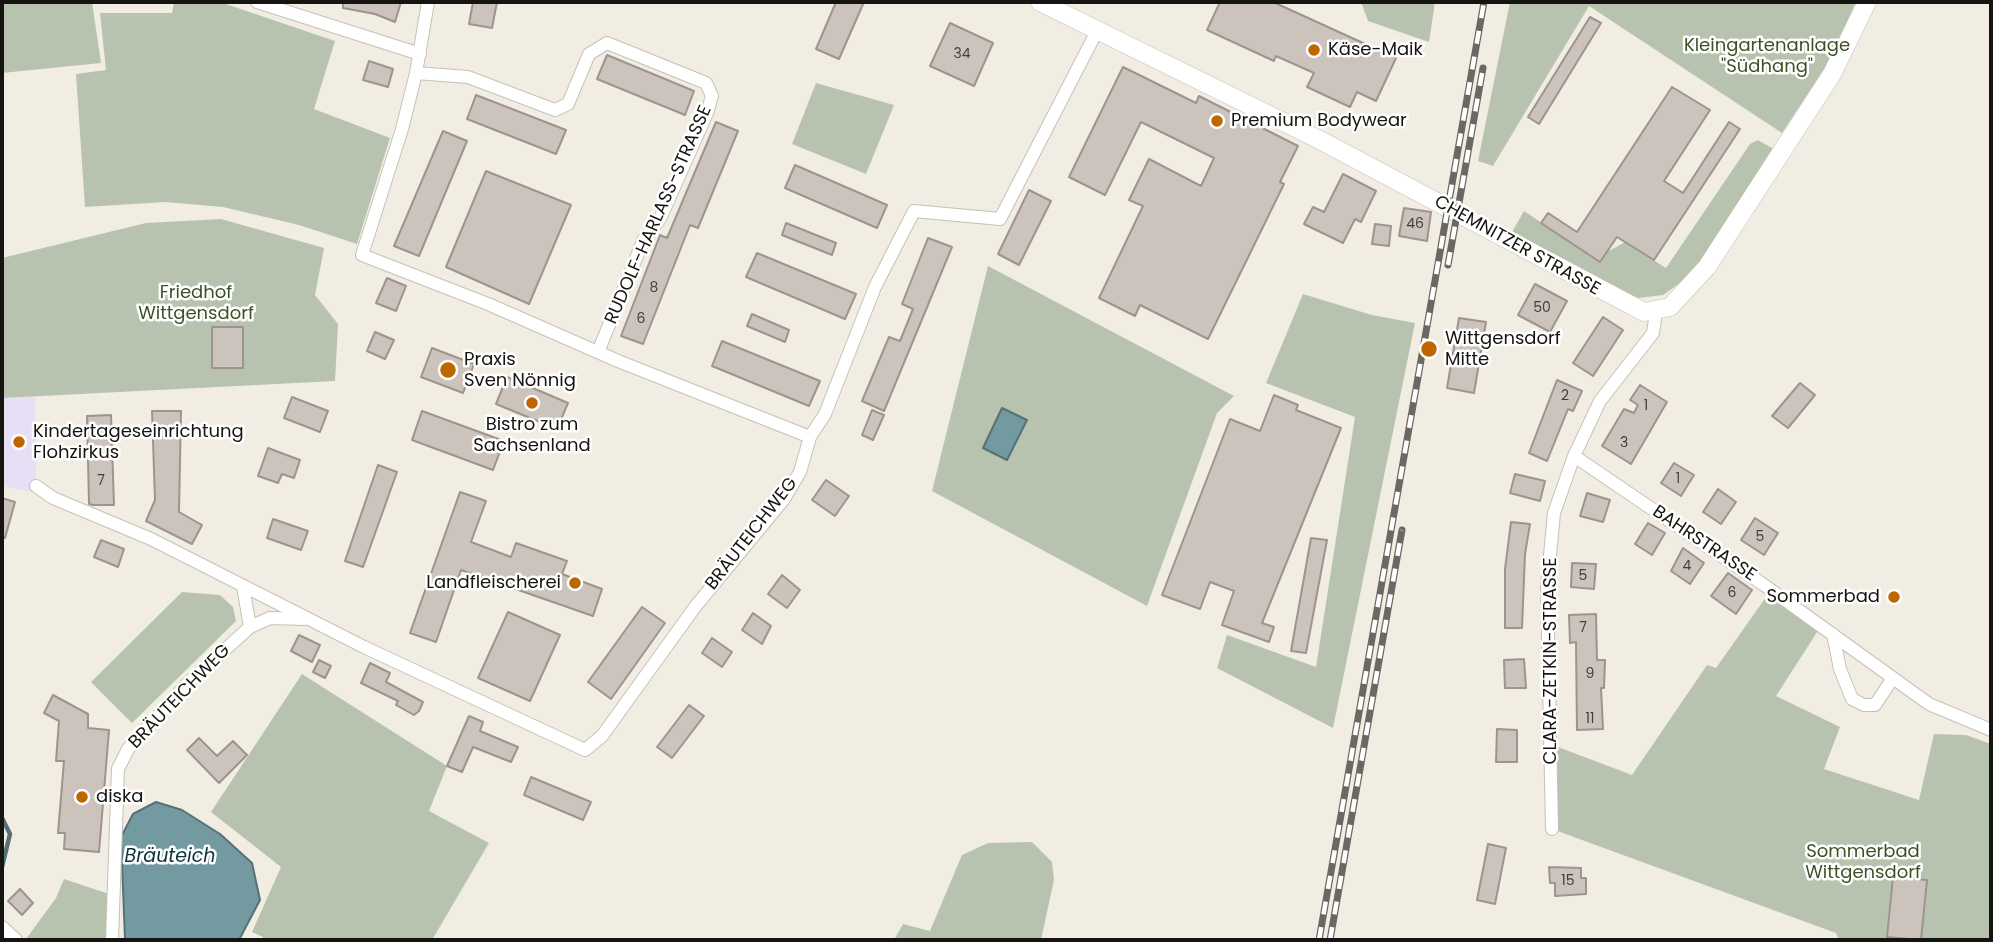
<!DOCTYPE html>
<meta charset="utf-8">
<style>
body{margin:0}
#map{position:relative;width:1993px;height:942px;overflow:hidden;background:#f2ede3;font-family:Poppins,sans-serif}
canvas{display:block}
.frame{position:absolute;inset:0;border:4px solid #151410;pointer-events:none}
</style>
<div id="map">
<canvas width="1993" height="942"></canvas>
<div class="frame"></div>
</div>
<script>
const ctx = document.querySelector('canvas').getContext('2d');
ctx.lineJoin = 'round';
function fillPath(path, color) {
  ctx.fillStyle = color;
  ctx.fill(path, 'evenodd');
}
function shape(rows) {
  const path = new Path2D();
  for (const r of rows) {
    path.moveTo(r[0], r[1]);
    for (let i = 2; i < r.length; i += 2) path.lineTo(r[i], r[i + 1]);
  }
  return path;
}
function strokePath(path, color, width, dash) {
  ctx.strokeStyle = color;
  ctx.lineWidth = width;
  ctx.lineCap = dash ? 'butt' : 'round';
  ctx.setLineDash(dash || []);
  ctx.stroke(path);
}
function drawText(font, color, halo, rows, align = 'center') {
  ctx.font = font + ' Poppins,sans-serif';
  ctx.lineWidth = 5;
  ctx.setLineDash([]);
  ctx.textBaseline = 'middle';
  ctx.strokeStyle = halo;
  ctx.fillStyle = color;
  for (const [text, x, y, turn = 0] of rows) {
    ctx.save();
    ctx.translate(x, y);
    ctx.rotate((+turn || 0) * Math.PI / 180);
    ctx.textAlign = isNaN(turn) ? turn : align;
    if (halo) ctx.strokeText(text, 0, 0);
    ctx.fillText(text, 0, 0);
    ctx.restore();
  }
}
const education = shape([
 [35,397,36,486,36,493,2,486,2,398]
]);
const green = shape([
 [2,2,92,2,101,63,2,73],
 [174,2,220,2,335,41,314,109,390,138,357,244,299,225,223,207,165,202,85,207,76,74,106,70,100,13,172,13],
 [1361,2,1435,2,1429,42,1368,21],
 [1510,2,1856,2,1830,60,1782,133,1589,6,1493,166,1478,161],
 [816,83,894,105,866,174,792,144],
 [1758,140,1772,148,1771,154,1691,275,1663,295,1639,298,1623,293,1512,232,1524,211,1600,262,1607,252,1625,242,1666,268,1750,144],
 [221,219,324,248,315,295,338,324,335,381,2,398,2,258,146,223],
 [988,266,1234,396,1217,413,1147,606,932,491],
 [1303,294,1372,315,1415,323,1333,728,1217,668,1227,635,1316,667,1355,417,1266,383],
 [1771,590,1821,626,1776,696,1840,727,1824,769,1919,800,1934,734,1966,735,1991,744,1991,940,1839,940,1836,933,1552,829,1550,744,1632,775,1707,665,1716,668],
 [182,592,220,595,233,607,236,621,132,723,91,682],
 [302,674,447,766,429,811,489,843,432,940,262,940,263,937,252,932,281,867,211,812],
 [1032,842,1052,862,1054,880,1041,940,894,940,903,924,930,931,962,855,988,843],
 [64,879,109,894,111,940,26,939,56,898]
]);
const water = shape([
 [1002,408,1027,420,1007,460,983,448,1002,408],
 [156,802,182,810,220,834,252,863,260,900,239,940,125,940,121,837,133,814,156,802]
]);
const stream = shape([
 [2,818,10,834,2,867]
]);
const building = shape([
 [343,2,401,2,395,22,375,14,343,8,343,2],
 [473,2,497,2,492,28,469,24,473,2],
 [836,2,864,2,839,59,816,49,836,2],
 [1220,2,1273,2,1396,58,1376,101,1357,92,1350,107,1307,87,1314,73,1276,56,1274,61,1207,30,1220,2],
 [1590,17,1601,23,1539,124,1528,117,1590,17],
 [950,23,993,43,974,86,930,66,950,23],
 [607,55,694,91,685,115,597,79,607,55],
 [369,61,393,69,388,87,363,80,369,61],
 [1123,67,1196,103,1199,96,1298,146,1280,182,1284,184,1208,339,1140,305,1135,316,1099,298,1143,206,1129,200,1149,159,1201,186,1214,158,1141,122,1105,195,1069,177,1123,67],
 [1672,87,1710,110,1664,181,1683,193,1729,122,1740,129,1654,260,1617,237,1600,262,1541,223,1548,213,1577,232,1672,87],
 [476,95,566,130,556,154,467,119,476,95],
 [716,122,738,131,698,228,690,225,643,344,621,336,660,235,667,238,716,122],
 [443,131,467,141,419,256,394,246,443,131],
 [795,165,887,205,877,228,785,188,795,165],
 [486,171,571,205,529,304,446,267,486,171],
 [1343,174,1376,191,1361,222,1355,219,1343,243,1304,224,1313,207,1324,212,1343,174],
 [1029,190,1051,201,1019,265,998,254,1029,190],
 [1404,208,1431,212,1427,241,1399,236,1404,208],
 [786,223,836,243,832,255,782,235,786,223],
 [1375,224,1391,226,1389,246,1372,244,1375,224],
 [928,238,952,247,884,411,862,401,889,337,900,341,913,309,902,304,928,238],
 [757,253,856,294,845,319,746,277,757,253],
 [387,278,406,286,396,311,376,303,387,278],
 [1535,284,1567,301,1550,332,1518,315,1535,284],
 [752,314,789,330,785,342,747,326,752,314],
 [1603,317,1623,330,1593,376,1573,363,1603,317],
 [1459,318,1486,322,1474,393,1447,388,1459,318],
 [212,327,243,327,243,368,212,368,212,327],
 [375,332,394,340,385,359,367,351,375,332],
 [722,341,820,381,809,406,712,366,722,341],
 [432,348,474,364,463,393,421,377,432,348],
 [507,377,568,403,557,429,496,404,507,377],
 [1557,380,1582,391,1573,411,1568,409,1547,461,1529,453,1557,380],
 [1800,383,1815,395,1788,428,1772,416,1800,383],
 [1640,385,1667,402,1631,464,1602,446,1624,409,1634,413,1638,405,1630,400,1640,385],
 [1274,395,1298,405,1296,410,1341,428,1262,623,1274,627,1269,642,1222,625,1234,591,1210,582,1200,609,1162,595,1230,419,1260,431,1274,395],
 [292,397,328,411,320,432,284,418,292,397],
 [872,410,884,415,873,440,862,435,872,410],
 [152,411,181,411,179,512,202,525,192,544,146,521,155,500,152,411],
 [422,411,504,441,493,470,412,440,422,411],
 [111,415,114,505,93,505,89,504,87,416,111,415],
 [268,448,300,460,294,478,282,474,278,483,258,476,268,448],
 [1674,463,1694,475,1681,496,1661,483,1674,463],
 [378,465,397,472,363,567,345,561,378,465],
 [1515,474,1545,481,1540,501,1510,493,1515,474],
 [826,480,849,496,835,516,812,500,826,480],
 [1718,489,1736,502,1721,524,1703,512,1718,489],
 [460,492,486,501,471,542,511,557,516,543,567,561,562,574,602,589,593,616,461,570,436,642,410,633,460,492],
 [1587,493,1610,500,1603,522,1580,516,1587,493],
 [2,498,15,502,5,538,2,537,2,498],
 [1755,518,1778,533,1764,555,1741,540,1755,518],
 [273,519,308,531,301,550,267,538,273,519],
 [1511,522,1530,524,1525,554,1522,628,1505,628,1505,569,1511,522],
 [1648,523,1665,533,1652,555,1635,544,1648,523],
 [1311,538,1327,540,1306,653,1291,651,1311,538],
 [101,540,124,549,118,567,94,557,101,540],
 [1683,548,1704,563,1690,584,1671,571,1683,548],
 [1572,563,1596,564,1594,589,1571,587,1572,563],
 [1728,573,1752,590,1736,614,1711,596,1728,573],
 [782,575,800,590,787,608,768,594,782,575],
 [642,607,665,623,611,699,588,682,642,607],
 [508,612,560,635,530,701,478,678,508,612],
 [753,613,771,626,762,644,742,630,753,613],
 [1596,614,1597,660,1605,660,1604,688,1601,688,1603,729,1577,730,1576,642,1570,643,1569,615,1596,614],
 [299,635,320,645,312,662,291,651,299,635],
 [712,638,732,652,722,667,702,653,712,638],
 [1524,659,1526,688,1505,688,1504,660,1524,659],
 [319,660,331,666,325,678,313,672,319,660],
 [370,663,390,673,386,682,423,702,419,711,414,715,396,705,398,701,361,683,370,663],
 [53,695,88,714,88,728,109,730,99,852,64,849,65,833,58,833,64,761,56,761,59,721,44,713,53,695],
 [689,705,704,716,672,758,657,747,689,705],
 [469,716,483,722,480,731,518,747,511,762,473,747,462,772,447,766,469,716],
 [1497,729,1517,730,1517,762,1496,762,1497,729],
 [199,738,217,756,233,741,247,755,219,783,187,750,199,738],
 [531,777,591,802,583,820,524,795,531,777],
 [1488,844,1506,848,1495,904,1477,900,1488,844],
 [1549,867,1581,868,1581,878,1586,878,1586,894,1555,896,1555,883,1550,883,1549,867],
 [1893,877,1927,880,1921,940,1887,937,1893,877],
 [20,889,33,903,22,915,8,901,20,889]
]);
const street = shape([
 [257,2,420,54],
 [428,2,416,73,402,129,362,255,488,304,618,361,810,437],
 [416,73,468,77,555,110,568,104,589,54,607,43,706,83,712,96,707,113,660,219,644,239,598,352],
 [1574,456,1764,585,1929,704,1991,730],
 [36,486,53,498,151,539,364,647,585,750,602,736,695,607,784,499,800,472,810,437,825,414,875,287,914,211,1000,219,1098,29],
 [243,586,250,627],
 [1833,634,1840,669,1852,699,1864,705,1875,705,1893,678],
 [1552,829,1547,587,1554,513,1574,456,1600,401,1653,333,1656,312],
 [2,927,16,940],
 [112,940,118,769,128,749,187,684,250,627,270,618,305,619]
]);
const secondary = shape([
 [1040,2,1318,139,1644,312,1670,307,1707,267,1832,74,1867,2]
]);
const rail = shape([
 [1448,265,1483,68],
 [1319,940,1484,2],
 [1330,940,1402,530]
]);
const markers = [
 [1314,50,7,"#be6600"],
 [1217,121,7,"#be6600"],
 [1429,349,9,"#be6600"],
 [448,370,9,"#be6600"],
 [532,403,7,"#be6600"],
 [19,442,7,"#be6600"],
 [575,583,7,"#be6600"],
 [1894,597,7,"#be6600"],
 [82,797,7,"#be6600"]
];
const numberNames = [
 ["34",962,54],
 ["46",1415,224],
 ["8",654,288],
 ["50",1542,308],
 ["6",641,319],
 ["2",1565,396],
 ["1",1646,406],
 ["3",1624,443],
 ["1",1678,479],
 ["7",101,481],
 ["5",1760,537],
 ["4",1687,566],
 ["5",1583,576],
 ["6",1732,593],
 ["7",1583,628],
 ["9",1590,674],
 ["11",1590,719],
 ["15",1568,881]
];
const parkNames = [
 ["Kleingartenanlage",1767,46],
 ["\"Südhang\"",1767,67],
 ["Friedhof",196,293],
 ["Wittgensdorf",196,314],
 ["Sommerbad",1863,852],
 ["Wittgensdorf",1863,873]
];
const poiNames = [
 ["Käse-Maik",1328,50],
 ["Premium Bodywear",1231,121],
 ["Wittgensdorf",1445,339],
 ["Mitte",1445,360],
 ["Praxis",464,360],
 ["Sven Nönnig",464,381],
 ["Bistro zum",532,425,"center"],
 ["Sachsenland",532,446,"center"],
 ["Kindertageseinrichtung",33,432],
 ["Flohzirkus",33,453],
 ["Landfleischerei",561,583,"right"],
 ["Sommerbad",1880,597,"right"],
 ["diska",96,797]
];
const streetNames = [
 ["RUDOLF-HARLASS-STRASSE",659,215,-66],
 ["CHEMNITZER STRASSE",1517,246,29],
 ["BRÄUTEICHWEG",752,534,-52],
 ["BAHRSTRASSE",1704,544,34],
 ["CLARA-ZETKIN-STRASSE",1551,661,-90],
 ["BRÄUTEICHWEG",180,697,-46]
];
const waterNames = [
 ["Bräuteich",170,857]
];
fillPath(education, '#e7dff5');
fillPath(green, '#b8c3af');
fillPath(water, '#7399a1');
strokePath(water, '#577176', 2);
strokePath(stream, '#577176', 4.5);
fillPath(building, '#ccc3bd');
strokePath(building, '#9c948d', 2);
strokePath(street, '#c6c1b8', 14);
strokePath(secondary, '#c6c1b8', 19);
strokePath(street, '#fff', 12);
strokePath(secondary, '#fff', 18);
strokePath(rail, '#6b6862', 7);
strokePath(rail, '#fff', 4.5, [13]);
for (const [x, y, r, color] of markers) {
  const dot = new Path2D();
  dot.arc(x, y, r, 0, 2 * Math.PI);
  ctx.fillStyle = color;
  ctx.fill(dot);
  strokePath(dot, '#fff', 2.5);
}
drawText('14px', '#43403b', null, numberNames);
drawText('18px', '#3c5225', '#fff', parkNames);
drawText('18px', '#151410', '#fff', poiNames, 'left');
drawText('18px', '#151410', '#fff', streetNames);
drawText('italic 19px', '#0c333a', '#fff', waterNames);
</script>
